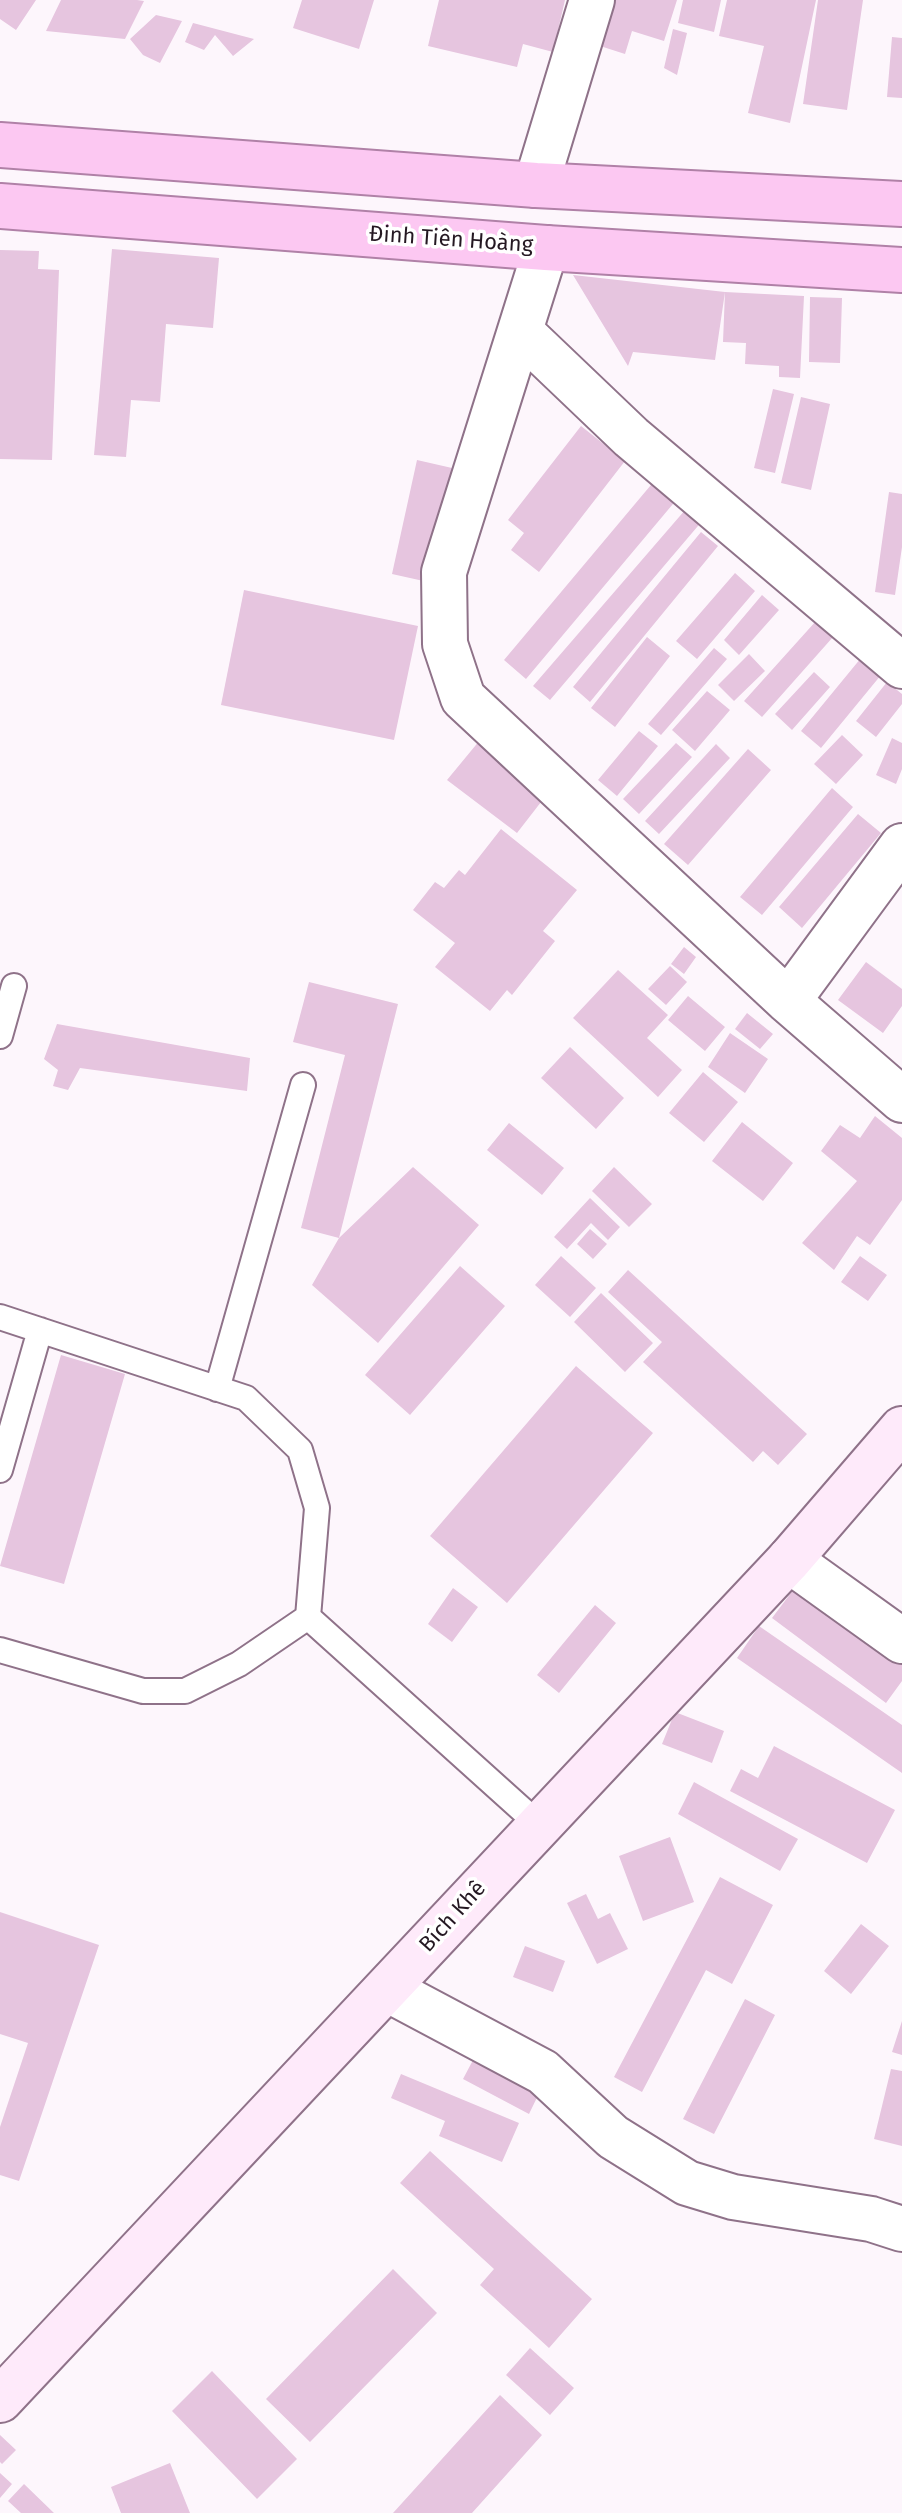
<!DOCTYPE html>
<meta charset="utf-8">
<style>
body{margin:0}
canvas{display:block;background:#fdf6fc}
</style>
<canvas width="902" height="2513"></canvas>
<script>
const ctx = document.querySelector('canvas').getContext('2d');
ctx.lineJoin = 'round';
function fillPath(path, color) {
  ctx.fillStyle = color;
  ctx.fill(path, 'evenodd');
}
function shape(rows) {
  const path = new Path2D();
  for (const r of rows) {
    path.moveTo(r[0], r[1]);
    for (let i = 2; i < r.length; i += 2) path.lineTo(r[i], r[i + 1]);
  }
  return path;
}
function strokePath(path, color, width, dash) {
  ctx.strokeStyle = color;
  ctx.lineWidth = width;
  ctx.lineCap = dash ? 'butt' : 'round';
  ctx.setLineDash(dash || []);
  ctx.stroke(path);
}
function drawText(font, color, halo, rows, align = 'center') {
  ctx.font = font + ' "Fira Sans",sans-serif';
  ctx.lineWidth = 7;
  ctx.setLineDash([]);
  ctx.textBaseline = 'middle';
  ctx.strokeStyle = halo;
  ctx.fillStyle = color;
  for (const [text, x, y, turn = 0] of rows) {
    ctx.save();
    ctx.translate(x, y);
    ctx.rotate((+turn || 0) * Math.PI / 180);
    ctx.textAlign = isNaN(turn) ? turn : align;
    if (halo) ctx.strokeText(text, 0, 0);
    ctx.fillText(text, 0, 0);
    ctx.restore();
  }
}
const building = shape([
 [0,0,36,0,16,30,0,19],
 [61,0,137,0,144,1,125,39,46,31],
 [302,0,374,0,359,49,293,28],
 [439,0,565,0,553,52,523,44,517,67,428,46],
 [611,0,677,0,664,41,632,31,625,54,597,45],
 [683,0,721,0,714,32,678,23],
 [727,0,816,0,790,123,748,113,764,46,719,36],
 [818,0,863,0,847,110,803,104],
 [156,15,182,21,160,63,143,55,130,39],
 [193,23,254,39,233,56,215,35,204,50,185,42],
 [673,29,687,33,677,75,664,68],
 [892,37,902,38,902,98,887,97],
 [112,249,219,258,213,328,166,324,160,402,131,400,126,457,94,455],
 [0,250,39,251,38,269,59,270,52,460,0,459],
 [573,275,725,292,715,360,633,352,628,366],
 [725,292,804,296,800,378,779,377,779,366,745,364,746,343,723,342],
 [810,297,842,298,840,363,809,362],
 [773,389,794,394,775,473,754,468],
 [801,397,830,404,811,490,781,483],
 [581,426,625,461,539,572,511,550,524,533,508,520],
 [417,460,452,468,428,582,392,574],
 [661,473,683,492,526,679,504,660],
 [889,492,902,494,902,547,895,595,875,592],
 [692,502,709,513,550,700,533,686],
 [701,532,718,546,590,702,573,687],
 [735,573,755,591,697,659,676,641],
 [244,590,418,626,394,740,221,705],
 [762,595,779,610,739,655,724,640],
 [816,621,833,637,762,717,744,701],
 [647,637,670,656,615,727,591,708],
 [714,648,727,659,661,735,648,724],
 [749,654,765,671,734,701,718,685],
 [861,658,881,675,821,748,801,731],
 [814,672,830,687,792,730,775,714],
 [887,682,902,694,902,704,876,737,856,721],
 [707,691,730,710,695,751,672,730],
 [639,731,658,746,617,796,598,780],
 [842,735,863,755,836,784,814,764],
 [892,738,902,743,902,769,896,784,876,775],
 [480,740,548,793,517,833,447,780],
 [676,743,692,757,639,814,623,799],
 [716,744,730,758,659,834,645,821],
 [748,749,771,770,688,865,664,844],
 [832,788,853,807,762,915,740,897],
 [858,814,881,833,802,928,779,907],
 [501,829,577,890,543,931,555,941,512,995,507,990,490,1011,435,967,455,943,413,910,435,882,444,888,459,870,465,875],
 [684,947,696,957,684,974,671,964],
 [866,962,902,989,902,1006,883,1033,838,1000],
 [670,966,687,982,666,1005,648,989],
 [618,970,668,1015,647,1038,682,1070,658,1097,573,1018],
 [309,982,398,1004,339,1238,301,1228,345,1055,293,1042],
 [688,996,725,1027,705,1051,668,1020],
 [747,1013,773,1034,760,1049,735,1029],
 [57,1024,250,1058,247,1091,80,1068,68,1090,53,1086,58,1070,44,1059],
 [730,1033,768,1059,745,1093,708,1067],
 [570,1047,624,1098,596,1129,541,1078],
 [703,1072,738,1102,704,1142,669,1113],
 [875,1116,902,1138,902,1200,870,1245,857,1236,834,1270,802,1243,857,1181,821,1151,840,1125,860,1138],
 [742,1122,793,1163,763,1201,712,1161],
 [509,1123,564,1168,542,1195,487,1150],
 [413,1167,479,1225,378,1343,312,1285,339,1238],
 [614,1167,652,1204,629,1227,592,1191],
 [590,1198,620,1227,608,1240,591,1223,567,1249,554,1237],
 [590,1229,607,1244,593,1259,577,1244],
 [561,1256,596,1288,570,1317,535,1285],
 [860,1256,887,1275,868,1301,841,1282],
 [460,1266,505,1306,410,1415,365,1375],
 [628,1270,807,1434,778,1465,763,1451,753,1462,643,1362,662,1342,608,1292],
 [601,1293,653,1343,625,1372,574,1322],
 [61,1355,125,1374,64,1584,0,1566],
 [576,1366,653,1433,507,1603,430,1536],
 [800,1581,902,1657,902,1681,886,1703,772,1618],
 [453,1588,478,1607,452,1642,428,1624],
 [595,1605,616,1623,559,1693,537,1675],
 [759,1626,902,1725,902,1773,737,1658],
 [675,1712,724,1731,712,1763,662,1744],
 [774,1746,895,1810,867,1863,730,1791,741,1769,758,1778],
 [694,1782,798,1839,780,1871,678,1814],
 [670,1837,694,1902,643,1921,619,1856],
 [720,1877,773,1905,732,1984,706,1970,642,2092,614,2077],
 [586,1894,598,1919,610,1913,628,1949,597,1964,567,1903],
 [0,1912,99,1945,19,2181,0,2175,0,2127,28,2043,0,2034],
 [861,1924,889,1946,851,1994,824,1971],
 [525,1946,565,1961,553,1992,513,1977],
 [745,1999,775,2015,714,2134,683,2119],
 [902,2021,902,2055,892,2052],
 [481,2045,546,2079,529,2114,463,2079],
 [891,2069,902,2071,902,2146,874,2139],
 [401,2074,519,2123,502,2162,439,2136,445,2121,391,2098],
 [430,2151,592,2299,549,2348,480,2285,494,2269,400,2183],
 [393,2269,437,2313,310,2442,266,2399],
 [530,2348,574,2388,550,2415,506,2375],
 [212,2371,297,2459,257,2499,172,2411],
 [500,2395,542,2435,472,2513,393,2513],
 [0,2435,16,2450,2,2464,0,2462],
 [170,2463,190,2513,121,2513,111,2487],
 [0,2473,12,2484,0,2498],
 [24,2484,54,2513,21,2513,8,2501]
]);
const service = shape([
 [0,1036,14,986],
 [0,1317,246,1398,300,1450,317,1508,308,1617,538,1824],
 [217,1389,303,1085],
 [0,1470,40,1330],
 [0,1650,143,1691,185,1691,239,1664,308,1617]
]);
const minor = shape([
 [536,185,592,0],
 [546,248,444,572,445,644,463,698,788,1001,902,1100],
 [522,333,631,437,902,666],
 [788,1001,902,846],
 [789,1560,902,1641],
 [387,1989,543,2072,613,2137,687,2183,733,2197,871,2219,902,2229]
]);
const secondary = shape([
 [0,2400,789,1560,902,1429]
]);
const trunk = shape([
 [0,145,536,185,902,204],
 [0,206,546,248,902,270]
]);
const streetNames = [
 ["Đinh Tiên Hoàng",451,240,4],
 ["Bích Khê",453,1917,-48]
];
fillPath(building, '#e6c5df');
strokePath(service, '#8f7289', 28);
strokePath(minor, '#8f7289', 48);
strokePath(secondary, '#8f7289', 48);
strokePath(trunk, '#b081a7', 48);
strokePath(service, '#fff', 24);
strokePath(minor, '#fff', 44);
strokePath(secondary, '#feeafa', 44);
strokePath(trunk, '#fcc8f2', 44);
drawText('22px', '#241822', '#fff', streetNames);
</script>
